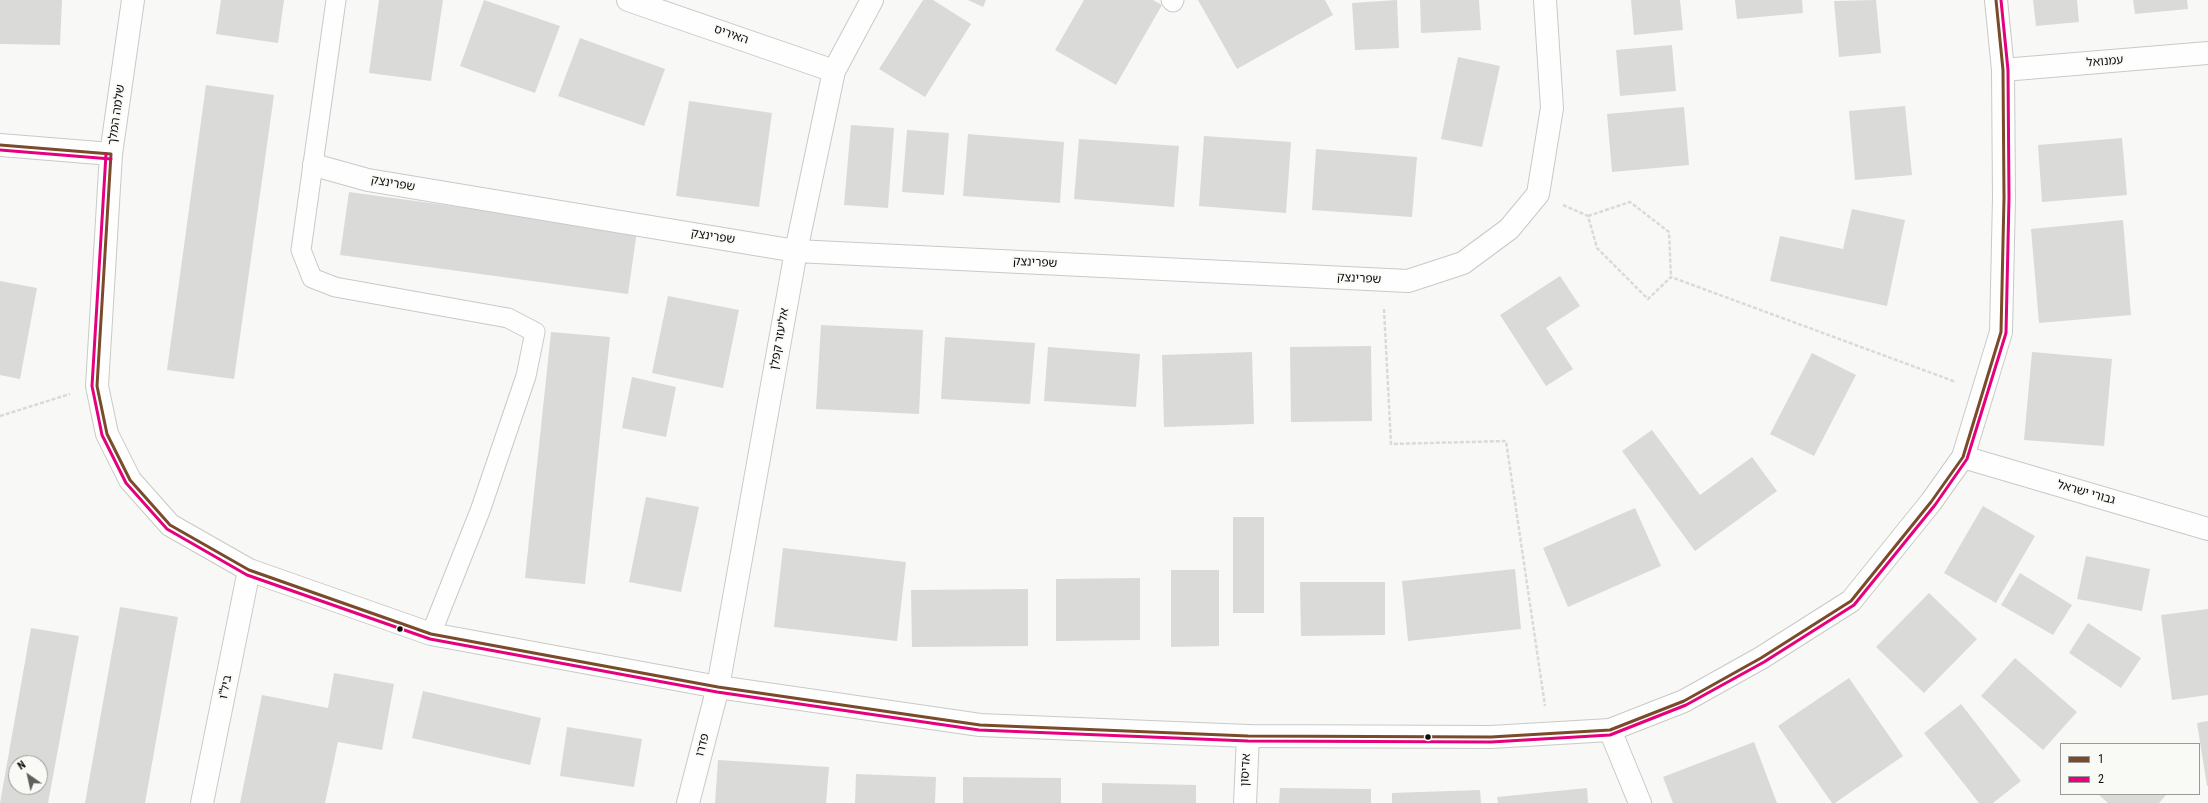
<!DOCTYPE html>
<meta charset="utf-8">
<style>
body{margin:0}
#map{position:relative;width:2208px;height:803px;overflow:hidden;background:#f8f8f6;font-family:"Roboto Condensed",sans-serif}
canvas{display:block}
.legend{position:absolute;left:2060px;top:743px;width:140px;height:52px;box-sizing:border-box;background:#f9f9f5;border:1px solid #9a9a97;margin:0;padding:5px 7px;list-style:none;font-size:12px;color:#0c0c0b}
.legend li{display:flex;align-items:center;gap:8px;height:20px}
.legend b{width:20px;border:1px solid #9a9a97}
.north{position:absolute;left:8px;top:755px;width:40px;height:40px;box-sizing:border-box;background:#f9f9f5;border:1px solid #9a9a97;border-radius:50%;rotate:326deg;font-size:11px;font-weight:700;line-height:16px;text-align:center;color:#0c0c0b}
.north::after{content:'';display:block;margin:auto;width:14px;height:18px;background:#5f5f5d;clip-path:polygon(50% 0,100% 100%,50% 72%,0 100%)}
</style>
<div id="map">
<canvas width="2208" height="803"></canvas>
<ul class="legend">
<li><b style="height:5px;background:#7a4b2a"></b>1</li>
<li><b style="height:5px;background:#e5007d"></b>2</li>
</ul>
<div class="north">N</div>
</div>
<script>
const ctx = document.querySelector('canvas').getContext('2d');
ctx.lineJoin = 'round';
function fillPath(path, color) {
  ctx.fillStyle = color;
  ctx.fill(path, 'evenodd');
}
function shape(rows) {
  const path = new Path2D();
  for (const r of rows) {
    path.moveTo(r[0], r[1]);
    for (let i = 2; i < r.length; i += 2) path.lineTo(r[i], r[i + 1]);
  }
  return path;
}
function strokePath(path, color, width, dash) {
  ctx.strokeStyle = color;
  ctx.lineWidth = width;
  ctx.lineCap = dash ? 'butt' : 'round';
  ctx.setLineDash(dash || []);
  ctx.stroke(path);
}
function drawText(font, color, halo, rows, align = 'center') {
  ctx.font = font + ' "Roboto Condensed","Noto Sans Hebrew",sans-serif';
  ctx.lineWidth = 3.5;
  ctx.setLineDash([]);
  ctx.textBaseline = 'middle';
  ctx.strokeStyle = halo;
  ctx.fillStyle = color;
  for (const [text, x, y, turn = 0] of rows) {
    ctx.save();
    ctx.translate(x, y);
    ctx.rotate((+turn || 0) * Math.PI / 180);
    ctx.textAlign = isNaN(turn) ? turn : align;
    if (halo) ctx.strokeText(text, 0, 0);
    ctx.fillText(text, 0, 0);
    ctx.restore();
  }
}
const building = shape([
 [0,0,62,0,60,45,0,44],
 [221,0,284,0,278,43,216,34],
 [379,0,443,0,431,81,369,73],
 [484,0,560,26,535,93,460,66],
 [923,0,933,0,971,24,925,97,879,69],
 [968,0,986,0,983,7],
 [1084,0,1153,0,1162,5,1116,85,1055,50],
 [1198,0,1325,0,1333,15,1237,69],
 [1397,0,1399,48,1355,50,1352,3],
 [1420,0,1479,0,1481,30,1421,33],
 [1631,0,1680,0,1683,30,1634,35],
 [1735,0,1802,0,1803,13,1737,19],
 [1876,0,1881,53,1839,57,1834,1],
 [2033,0,2077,0,2079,22,2036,26],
 [2133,0,2187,0,2188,9,2135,14],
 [580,38,665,69,644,126,558,96],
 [1672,45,1676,91,1620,96,1616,50],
 [1458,57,1500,66,1482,147,1441,139],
 [206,85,274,95,234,379,167,370],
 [689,101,772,113,759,207,676,196],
 [1905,106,1912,175,1855,180,1849,111],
 [1684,107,1689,165,1612,172,1607,114],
 [851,125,894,128,888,208,844,205],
 [907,130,949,133,944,195,902,192],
 [968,134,1064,142,1060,203,963,196],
 [1204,136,1291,142,1286,213,1199,206],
 [2122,138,2127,195,2042,202,2038,145],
 [1079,139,1179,146,1174,207,1074,199],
 [1316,149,1417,157,1412,217,1312,210],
 [349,192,637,231,628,294,340,255],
 [1852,209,1905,220,1887,306,1770,281,1780,236,1843,249],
 [2123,220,2131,315,2039,323,2031,229],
 [1560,276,1580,306,1546,328,1573,369,1546,386,1500,315],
 [0,281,37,288,20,379,0,375],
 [668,296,739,310,723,388,652,373],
 [821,325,923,330,919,414,816,409],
 [551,332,610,337,585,584,525,578],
 [945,337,1035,343,1030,404,941,399],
 [1371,346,1372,421,1291,422,1290,347],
 [1048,347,1140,354,1136,407,1044,401],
 [1252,352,1254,424,1164,427,1162,355],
 [2032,352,2112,359,2104,446,2024,440],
 [1812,353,1856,375,1814,456,1770,434],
 [632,377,676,387,666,437,622,428],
 [1652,430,1700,495,1752,457,1777,491,1695,551,1622,451],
 [646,497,699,507,681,592,629,582],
 [1983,506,2035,536,1996,603,1944,573],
 [1635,508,1661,566,1568,607,1543,548],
 [1233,517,1264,517,1264,613,1233,613],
 [783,548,906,562,897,641,774,627],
 [2086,556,2150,569,2142,611,2077,599],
 [1515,569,1521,629,1408,641,1402,581],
 [1171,570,1219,570,1219,646,1171,647],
 [2020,573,2072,605,2053,635,2001,605],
 [1140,578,1140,640,1056,641,1056,579],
 [1300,582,1385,582,1385,635,1301,636],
 [1028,589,1028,646,912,647,911,590],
 [1929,593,1977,639,1924,693,1876,647],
 [120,607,178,617,145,803,85,803],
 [2208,609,2208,695,2172,700,2161,615],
 [2088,623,2141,658,2121,688,2069,653],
 [31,628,79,636,48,803,0,803],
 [16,763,40,763,40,787,16,787],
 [2015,658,2077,712,2043,750,1981,696],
 [334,673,394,684,382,750,338,742,325,803,240,803,262,695,328,708],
 [1849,678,1903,756,1835,803,1832,803,1778,726],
 [423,691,541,718,530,765,412,738],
 [1961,704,2021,781,1993,803,1979,803,1924,733],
 [2208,721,2208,786,2207,786,2197,723],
 [567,727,642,739,634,787,560,776],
 [1754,742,1777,803,1673,803,1663,777],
 [718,760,829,767,826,803,715,803],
 [856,774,936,777,935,803,855,803],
 [963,777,1061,778,1061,803,963,803],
 [1102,783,1196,785,1196,803,1102,803],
 [1280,788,1371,789,1371,803,1279,803],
 [1587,788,1588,803,1498,803,1497,797],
 [1480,790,1481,803,1392,803,1392,793],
 [2098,794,2167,794,2159,803,2108,803]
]);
const path = shape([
 [1563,205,1588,216,1597,248,1648,299,1671,277,1956,382],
 [1588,216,1630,202,1669,232,1671,277],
 [1384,309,1391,444,1506,441,1545,706],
 [0,416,70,394]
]);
const service = shape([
 [336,0,301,250,312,278,335,287,508,318,535,332,526,376,480,511,431,634],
 [1171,0,1173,2,1174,0]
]);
const minor = shape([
 [628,0,834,71],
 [2003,70,2208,53],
 [314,165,368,180,796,251,1408,281,1463,263,1509,229,1538,194,1552,108,1545,0],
 [1963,457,2208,529],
 [1610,730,1640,803],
 [202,803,249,570],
 [688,803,718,687,796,251,834,71,872,0],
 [1245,803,1248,736]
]);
const tertiary = shape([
 [133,0,111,154,97,386,107,434,130,480,170,525,249,570,431,634,718,687,980,725,1248,736,1491,737,1610,730,1684,701,1761,658,1851,601,1931,502,1963,457,2001,332,2004,198,2003,70,1996,0],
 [0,145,111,154]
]);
const bus1 = shape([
 [0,145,111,154],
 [111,154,97,386,107,434,130,480,170,525,249,570,431,634,718,687,980,725,1248,736,1491,737,1610,730,1684,701,1761,658,1851,601,1931,502,1963,457,2001,332,2004,198,2003,70,1996,0]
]);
const bus2 = shape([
 [0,150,111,159],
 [106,154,92,386,102,435,126,483,167,529,247,575,430,639,717,692,979,730,1248,741,1491,742,1610,735,1686,705,1764,662,1854,605,1935,505,1967,459,2006,333,2009,198,2008,70,2001,0]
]);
const markers = [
 [400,629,3.5,"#0c0c0b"],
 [1428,737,3.5,"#0c0c0b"]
];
const streetNames = [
 ["האיריס",731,35,19],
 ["עמנואל",2105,62,-5],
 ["שלמה המלך",117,115,-82],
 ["שפרינצק",393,184,10],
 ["שפרינצק",713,237,9],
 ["שפרינצק",1035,263,3],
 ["שפרינצק",1359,279,3],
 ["אליעזר קפלן",780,339,-80],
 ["גבורי ישראל",2086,493,16],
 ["ביל\"ו",226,687,-79],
 ["פדרו",703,745,-76],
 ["אדיסון",1246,770,-87]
];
fillPath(building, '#dadad8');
strokePath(service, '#c9c9c7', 21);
strokePath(minor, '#c9c9c7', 24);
strokePath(tertiary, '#c9c9c7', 24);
strokePath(path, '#dadad9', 2.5, [4, 2]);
strokePath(service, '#fefefe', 19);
strokePath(minor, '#fefefe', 22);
strokePath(tertiary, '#fefefe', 22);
strokePath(bus1, '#7a4b2a', 3);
strokePath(bus2, '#e5007d', 3);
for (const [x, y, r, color] of markers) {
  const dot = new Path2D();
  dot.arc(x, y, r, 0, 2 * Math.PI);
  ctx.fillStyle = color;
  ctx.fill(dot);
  strokePath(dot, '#f9f9f5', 1.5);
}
drawText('12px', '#0c0c0b', '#f9f9f5', streetNames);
</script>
